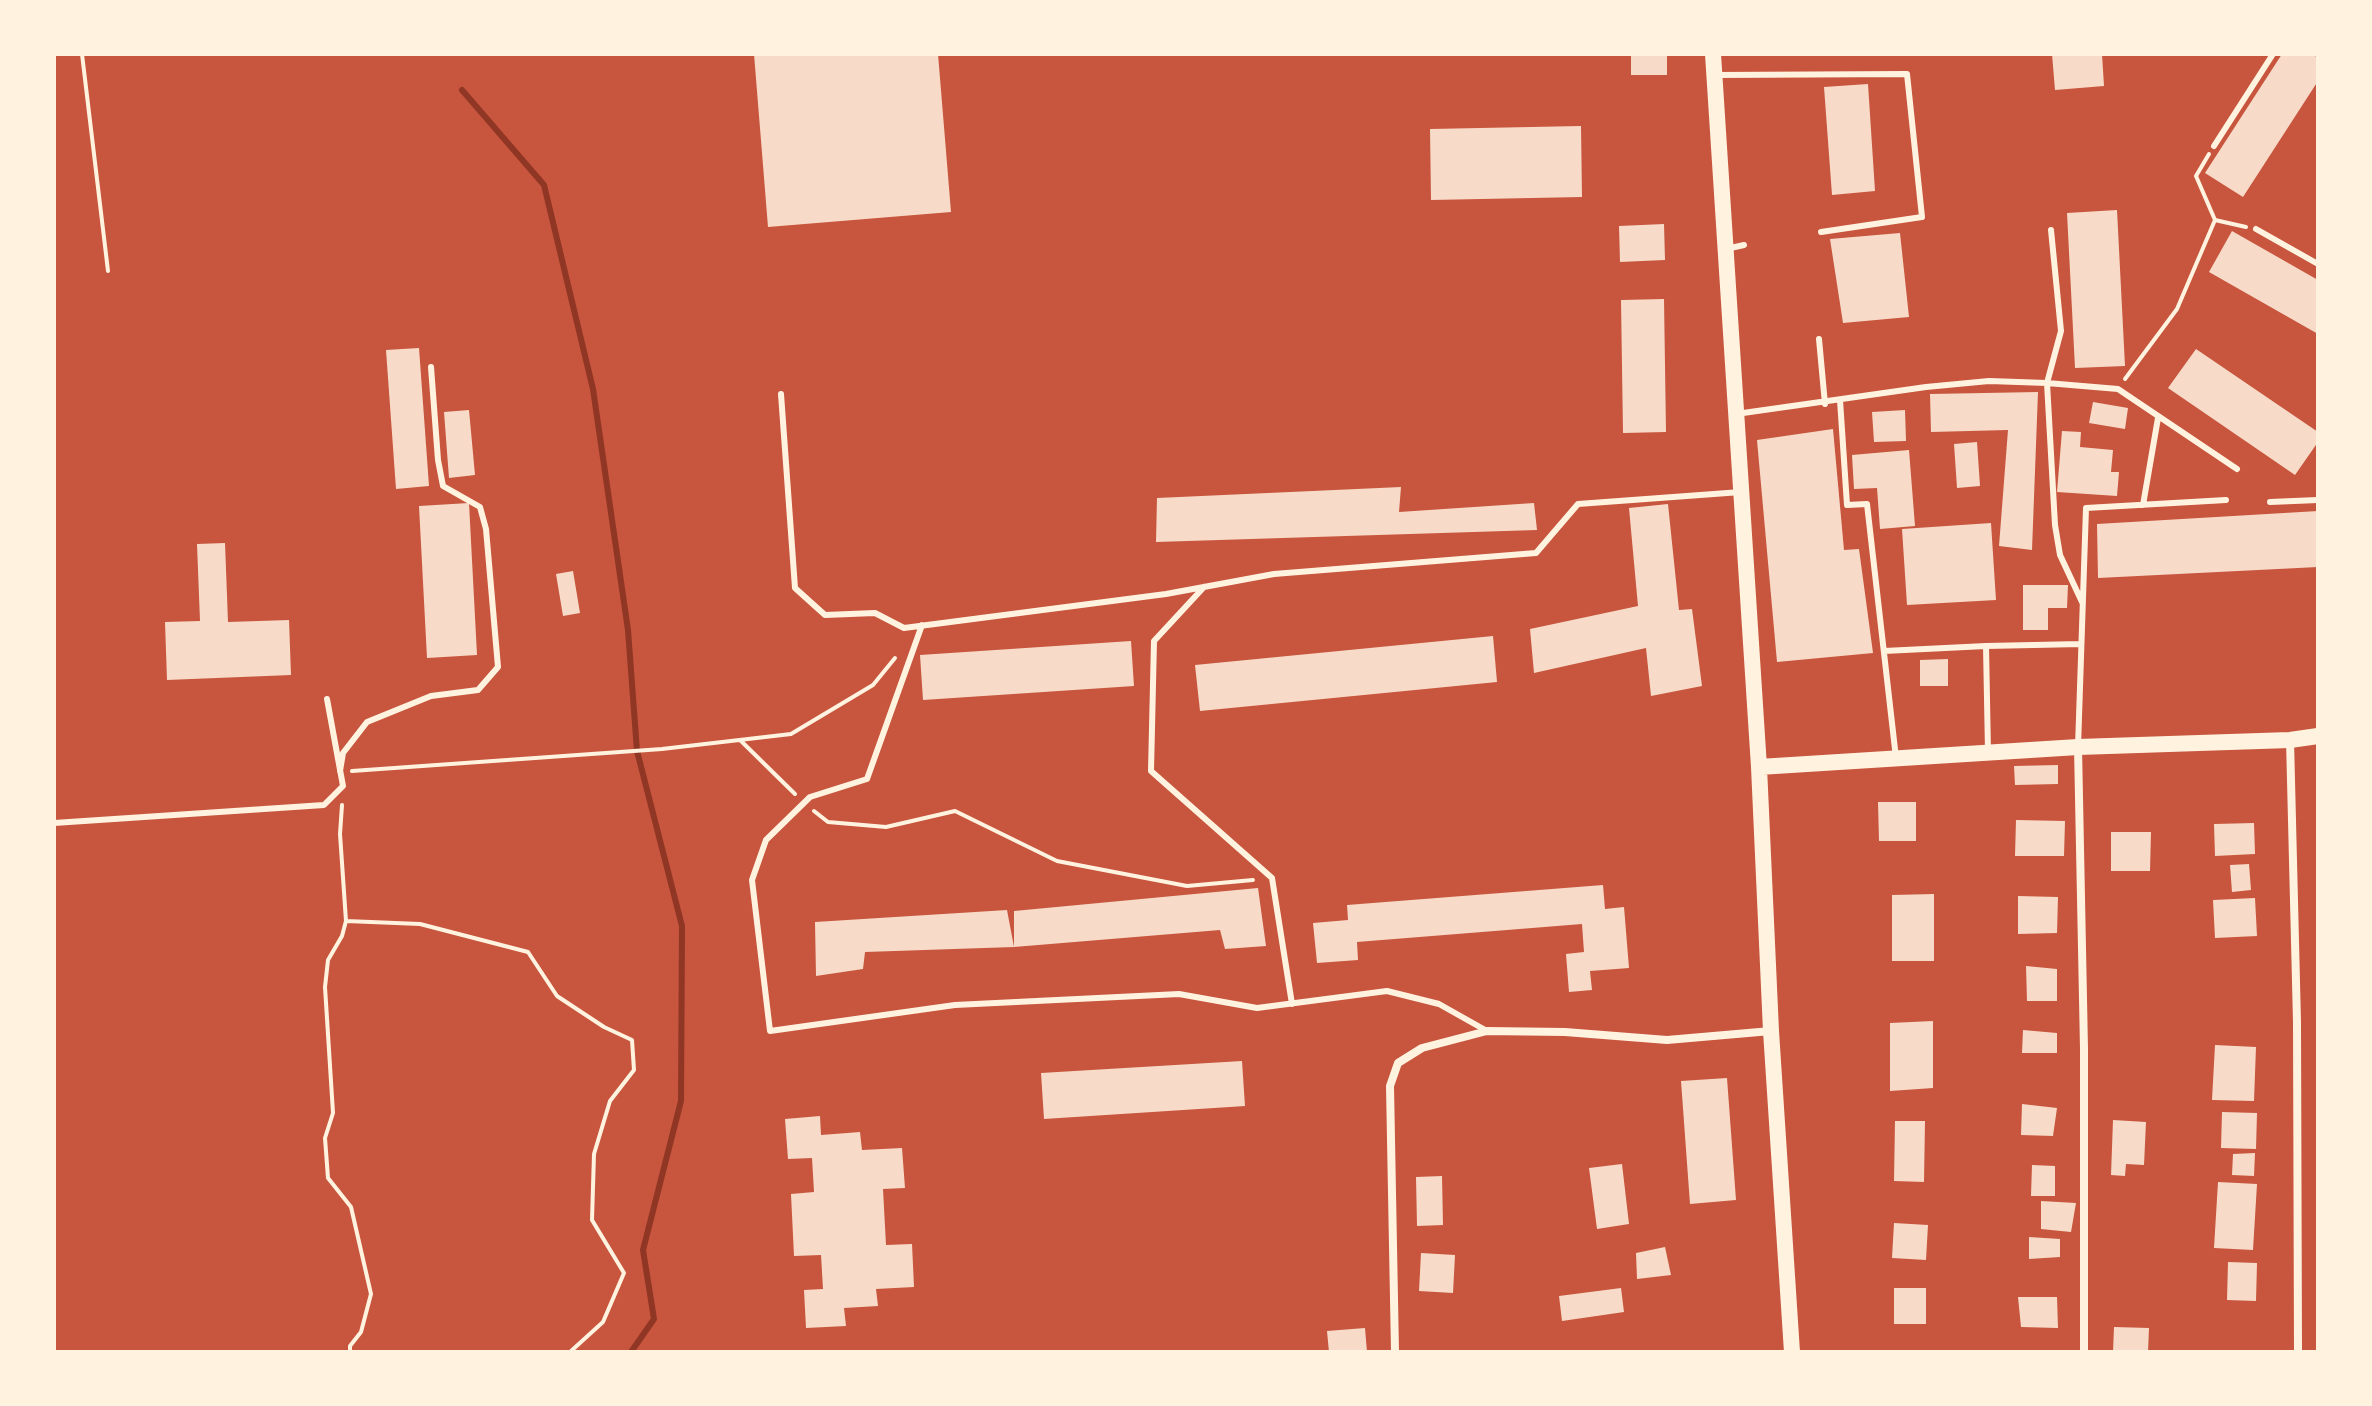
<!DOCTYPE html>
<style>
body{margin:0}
#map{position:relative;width:2372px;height:1406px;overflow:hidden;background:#c8553d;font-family:Georgia,serif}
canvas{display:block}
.frame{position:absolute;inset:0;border:56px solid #fff3e0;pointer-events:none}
</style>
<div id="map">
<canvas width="2372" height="1406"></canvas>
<div class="frame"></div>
</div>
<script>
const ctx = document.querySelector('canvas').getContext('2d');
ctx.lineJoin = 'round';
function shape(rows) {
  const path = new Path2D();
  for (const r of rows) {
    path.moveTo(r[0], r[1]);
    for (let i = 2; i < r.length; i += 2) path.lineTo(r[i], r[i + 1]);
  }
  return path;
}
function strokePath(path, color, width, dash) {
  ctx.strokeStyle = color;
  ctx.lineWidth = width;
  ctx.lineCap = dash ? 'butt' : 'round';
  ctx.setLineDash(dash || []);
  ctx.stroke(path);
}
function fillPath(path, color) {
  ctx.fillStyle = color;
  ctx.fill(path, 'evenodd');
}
const stream = shape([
 [462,90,544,185,593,389,628,630,637,751,682,926,681,1101,643,1250,654,1319,631,1352]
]);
const building = shape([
 [754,54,938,54,951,212,768,227],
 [1631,54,1667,54,1667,75,1631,75],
 [2052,54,2102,54,2104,86,2055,90],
 [2282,54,2312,54,2318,58,2318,81,2243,197,2205,173],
 [1868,84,1875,191,1832,195,1824,87],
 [1581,126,1582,197,1431,200,1430,129],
 [2117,210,2125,366,2075,368,2067,213],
 [1664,224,1665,260,1620,262,1619,226],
 [2232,231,2318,280,2318,334,2209,272],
 [1900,233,1909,317,1843,323,1830,239],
 [1664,299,1666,432,1623,433,1621,300],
 [419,348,429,486,396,489,386,350],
 [2196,349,2318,432,2318,442,2295,475,2168,388],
 [2038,392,2032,550,1999,546,2008,430,1931,432,1930,394],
 [2093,402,2128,408,2125,429,2089,423],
 [469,410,475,475,449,478,444,412],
 [1905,410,1906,441,1874,442,1872,412],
 [1833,429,1844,550,1859,549,1873,653,1777,662,1757,440],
 [2062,431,2081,432,2080,447,2113,450,2111,472,2119,472,2117,496,2057,492],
 [1977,442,1980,486,1957,488,1954,444],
 [1909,450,1915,526,1880,529,1877,488,1854,489,1852,455],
 [1401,487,1399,512,1534,503,1537,530,1156,542,1157,498],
 [469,503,477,655,427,658,419,506],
 [1668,504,1679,610,1692,609,1702,686,1651,696,1646,648,1534,673,1530,629,1638,606,1629,508],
 [2318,511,2318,567,2098,578,2097,524],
 [1991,523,1996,600,1907,605,1902,529],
 [225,543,228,622,289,620,291,675,167,680,165,622,200,621,197,544],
 [573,571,580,613,563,616,556,574],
 [2023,585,2068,585,2067,608,2048,608,2048,630,2023,630],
 [1493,636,1497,682,1200,711,1195,665],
 [1131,641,1134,686,923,700,920,655],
 [1948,659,1948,686,1920,686,1920,660],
 [2058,765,2058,784,2015,785,2014,766],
 [1878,802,1916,802,1916,841,1879,841],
 [2016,820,2065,821,2064,856,2015,856],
 [2254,823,2255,854,2215,856,2214,824],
 [2111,832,2151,832,2150,871,2111,871],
 [2249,864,2251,890,2232,892,2230,865],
 [1603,885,1605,909,1624,907,1629,968,1590,971,1592,990,1569,992,1566,954,1584,952,1582,924,1357,942,1358,960,1317,963,1313,923,1348,920,1347,905],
 [1258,888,1266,946,1225,949,1220,930,1014,947,1014,911],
 [1934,894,1934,961,1892,961,1892,895],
 [2018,896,2058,897,2057,933,2018,934],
 [2255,898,2257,936,2215,938,2213,900],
 [1007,910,1014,947,865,952,863,969,816,976,815,922],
 [2026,966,2057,969,2057,1001,2027,1001],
 [1933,1021,1933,1088,1890,1091,1890,1023],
 [2023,1030,2057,1033,2057,1053,2022,1053],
 [2215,1045,2256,1047,2254,1101,2212,1100],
 [1242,1061,1245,1106,1044,1119,1041,1073],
 [1727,1078,1736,1200,1690,1204,1681,1081],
 [2022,1104,2057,1108,2053,1136,2021,1135],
 [2222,1112,2257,1113,2256,1149,2221,1148],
 [820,1116,821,1135,860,1132,862,1150,902,1148,905,1188,883,1189,886,1245,912,1244,914,1287,876,1289,878,1306,844,1308,846,1326,806,1328,804,1290,823,1289,821,1255,794,1256,791,1194,814,1192,812,1158,788,1159,785,1119],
 [2113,1120,2146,1122,2144,1165,2126,1164,2125,1176,2111,1175],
 [1895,1121,1925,1121,1924,1182,1894,1181],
 [2255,1153,2254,1176,2232,1175,2233,1154],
 [1622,1164,1629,1224,1597,1229,1589,1168],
 [2032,1165,2055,1166,2055,1196,2031,1196],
 [1442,1176,1443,1225,1417,1226,1416,1177],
 [2218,1182,2257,1184,2253,1250,2214,1248],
 [2041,1201,2076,1203,2071,1232,2041,1229],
 [1894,1223,1928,1225,1926,1260,1892,1258],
 [2029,1237,2060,1239,2060,1257,2029,1259],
 [1665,1247,1671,1275,1637,1279,1636,1253],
 [1421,1253,1455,1255,1453,1293,1419,1291],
 [2228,1262,2257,1263,2256,1301,2227,1300],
 [1621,1288,1624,1312,1562,1321,1559,1296],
 [1894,1288,1926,1288,1926,1324,1894,1324],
 [2018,1297,2057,1297,2058,1328,2021,1327],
 [2114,1327,2149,1328,2148,1352,2113,1352],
 [1365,1328,1367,1352,1329,1352,1327,1331]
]);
const path = shape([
 [82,54,108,271],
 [2209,154,2196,176,2215,220],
 [2125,379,2177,309,2215,220,2246,227],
 [740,740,795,794],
 [352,771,662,749,791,734,873,685,895,658],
 [342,805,340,834,346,921,342,936,328,960,325,987,333,1113,325,1138,328,1178,351,1207,371,1294,361,1332,350,1346,350,1352],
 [814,811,828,822,886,827,955,811,1057,861,1187,886,1253,880],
 [346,921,420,924,528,952,557,996,604,1027,632,1040,634,1070,610,1101,594,1154,592,1220,624,1273,603,1322,570,1352]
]);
const service = shape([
 [1715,75,1907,74,1922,217,1821,232],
 [2214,146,2273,54],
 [2256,229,2318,264],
 [2051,230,2061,331,2047,383,2118,389,2237,469],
 [1726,249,1744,245],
 [1819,339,1825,404],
 [781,394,795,588,825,615,875,613,904,628,1166,594,1274,574,1536,553,1578,504,1741,492],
 [1840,400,1847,505,1867,504,1896,758],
 [1736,414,1926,387,1989,381,2047,383,2055,525,2060,555,2082,602],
 [2270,502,2318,500],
 [2143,505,2158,418],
 [1204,587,1154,641,1151,771,1272,878,1292,1004],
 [922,625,867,779,810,797,766,840,752,880,770,1031,955,1005,1179,994,1257,1008,1387,991,1439,1004,1487,1031],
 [1986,646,2081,644],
 [1884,651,1986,646,1988,752],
 [2078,747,2086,508,2226,500],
 [340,771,343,753,367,722,431,696,478,690,498,667,486,529,480,507,443,486,438,460,431,367],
 [54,823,324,805,343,786,327,699]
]);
const minor = shape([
 [2290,740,2297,1022,2298,1352],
 [2078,747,2084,1049,2084,1352],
 [1395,1352,1390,1086,1398,1063,1422,1048,1487,1031,1565,1032,1667,1040,1771,1031]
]);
const secondary = shape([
 [1713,54,1759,767,1771,1031,1792,1352],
 [1759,767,2078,747,2290,740,2318,736]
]);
strokePath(stream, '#8f3625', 6);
fillPath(building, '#f7dbc8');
strokePath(path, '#fff3e0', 4);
strokePath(service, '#fff3e0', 6);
strokePath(minor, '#fff3e0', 8);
strokePath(secondary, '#fff3e0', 16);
</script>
